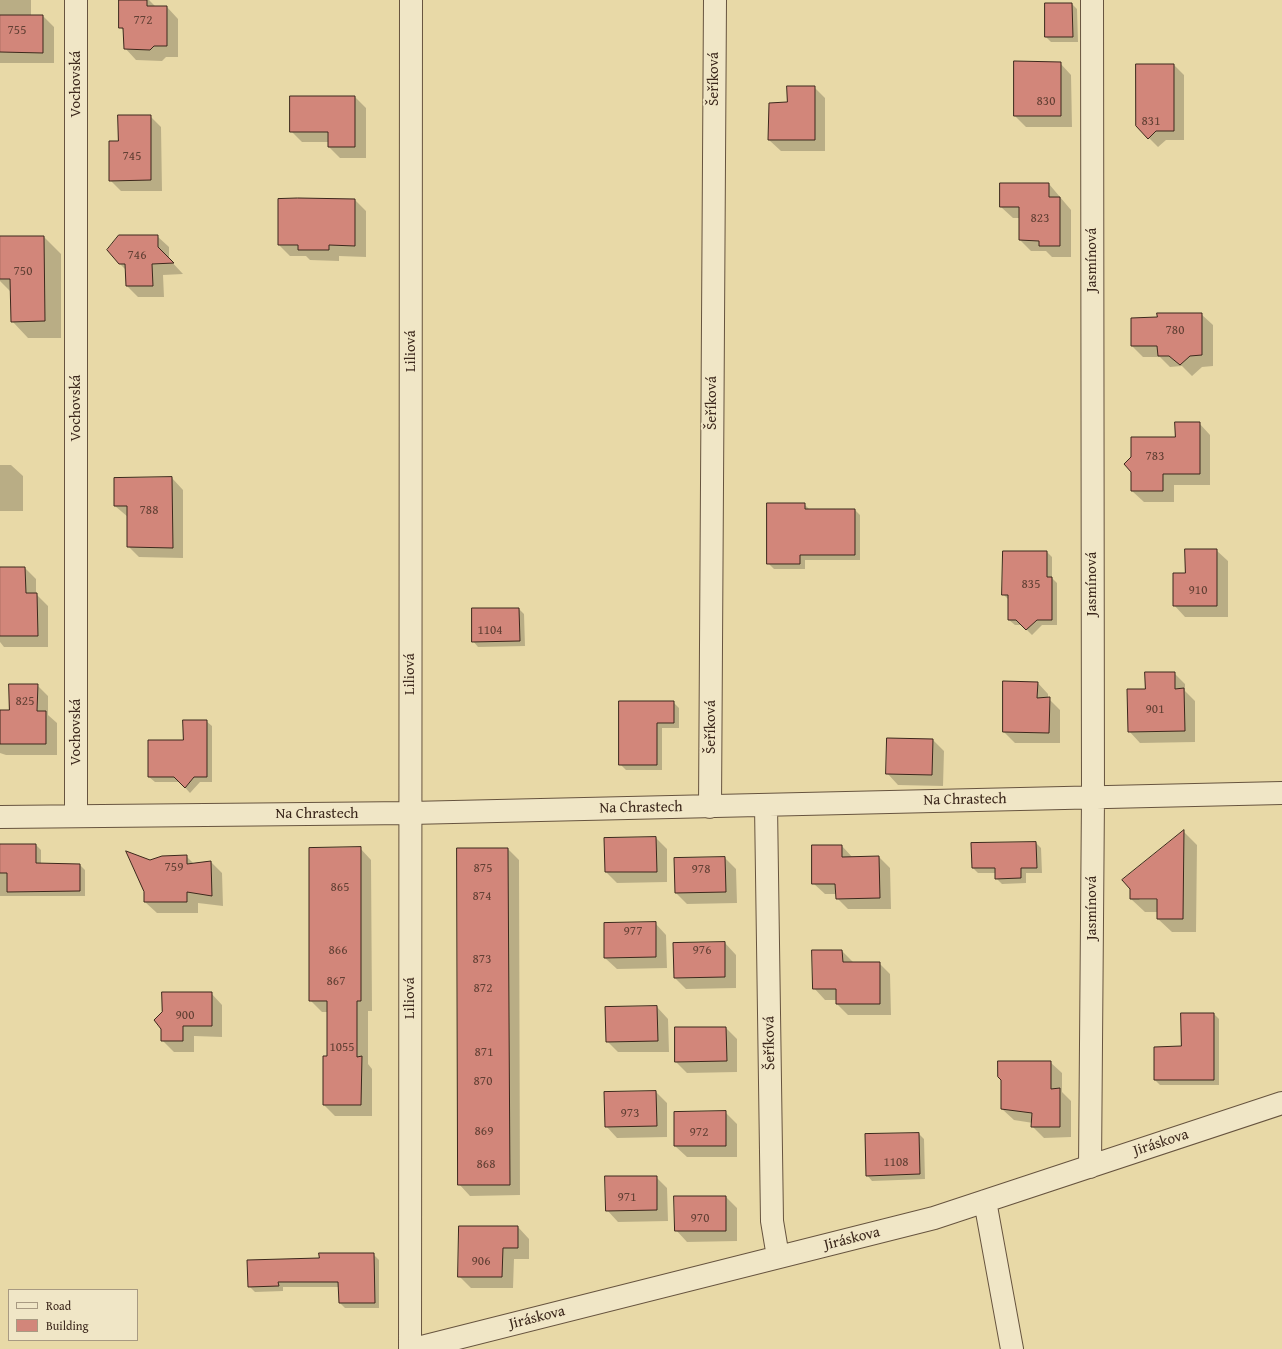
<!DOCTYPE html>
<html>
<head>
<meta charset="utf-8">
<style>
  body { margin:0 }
  #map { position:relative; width:1282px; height:1349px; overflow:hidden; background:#e8d9a7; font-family:"Gentium Book Plus",serif }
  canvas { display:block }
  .legend { position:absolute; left:8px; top:1289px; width:130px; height:52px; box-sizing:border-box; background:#f0e6c6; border:1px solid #a89a82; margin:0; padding:5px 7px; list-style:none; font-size:12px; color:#3c281c }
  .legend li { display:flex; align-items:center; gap:8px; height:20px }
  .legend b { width:20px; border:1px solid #a89a82 }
</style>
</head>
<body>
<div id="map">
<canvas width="1282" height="1349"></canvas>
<ul class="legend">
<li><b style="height:5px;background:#f0e6c6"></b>Road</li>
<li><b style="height:11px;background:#d2867a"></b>Building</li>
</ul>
</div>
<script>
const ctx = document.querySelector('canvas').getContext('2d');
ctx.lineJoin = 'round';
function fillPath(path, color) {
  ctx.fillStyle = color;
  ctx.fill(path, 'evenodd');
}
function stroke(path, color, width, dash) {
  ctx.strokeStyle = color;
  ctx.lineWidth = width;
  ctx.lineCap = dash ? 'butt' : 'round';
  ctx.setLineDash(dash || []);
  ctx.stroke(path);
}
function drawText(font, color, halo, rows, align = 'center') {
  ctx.font = font + ' "Gentium Book Plus",serif';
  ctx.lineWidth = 4;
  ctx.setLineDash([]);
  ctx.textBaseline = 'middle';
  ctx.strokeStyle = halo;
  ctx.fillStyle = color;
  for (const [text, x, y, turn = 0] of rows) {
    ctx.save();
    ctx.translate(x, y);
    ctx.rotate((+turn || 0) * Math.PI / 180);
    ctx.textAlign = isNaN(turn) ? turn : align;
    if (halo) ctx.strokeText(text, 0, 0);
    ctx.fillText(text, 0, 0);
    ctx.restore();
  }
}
const shadow = new Path2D(`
  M 0,0 L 31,0 L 31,16 L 43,16 L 54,27 L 54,63 L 0,63 Z
  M 120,0 L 149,0 L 156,7 L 167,7 L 178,19 L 178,57 L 166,57 L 162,61 L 136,60 L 125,48 L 124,31 L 120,27 Z
  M 1046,4 L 1072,4 L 1077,9 L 1078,42 L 1051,42 L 1046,37 Z
  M 1015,62 L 1060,63 L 1071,75 L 1072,127 L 1026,127 L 1015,116 Z
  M 1174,65 L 1184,75 L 1184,140 L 1166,140 L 1158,147 L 1137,126 Z
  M 814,87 L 825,98 L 825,151 L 781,151 L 769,140 L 770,104 L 788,103 Z
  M 355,97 L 366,108 L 366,158 L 340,158 L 329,147 L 329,142 L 302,142 L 291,131 Z
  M 150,116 L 161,127 L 162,191 L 121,191 L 110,180 Z
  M 1049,184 L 1071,210 L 1071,257 L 1052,257 L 1046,251 L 1031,251 L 1020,240 L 1020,218 L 1013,218 L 1001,207 Z
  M 355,200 L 366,211 L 366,257 L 339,256 L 339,261 L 310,260 L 306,256 L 290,256 L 279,245 Z
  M 157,236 L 169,247 L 169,259 L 183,274 L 163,275 L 164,297 L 138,297 L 127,286 L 126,270 L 119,263 Z
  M 0,237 L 44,237 L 61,254 L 61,338 L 28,338 L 12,321 L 11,292 L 0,281 Z
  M 1201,314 L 1213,325 L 1213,366 L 1202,367 L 1192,376 L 1182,366 L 1170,367 L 1160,357 L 1143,357 L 1132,346 L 1158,318 Z
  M 1199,423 L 1210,435 L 1210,485 L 1174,485 L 1174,502 L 1144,502 L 1132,491 L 1176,438 Z
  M 0,465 L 11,465 L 23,476 L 23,511 L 0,511 Z
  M 172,478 L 183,490 L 183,558 L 139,557 L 128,546 L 128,517 L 115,506 Z
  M 804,504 L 810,510 L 855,510 L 860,515 L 860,560 L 805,560 L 805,569 L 774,569 L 768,563 Z
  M 1216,550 L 1228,561 L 1228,617 L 1185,617 L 1174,605 L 1186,574 Z
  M 1047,552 L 1052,557 L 1052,578 L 1057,583 L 1057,625 L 1042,625 L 1032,635 L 1022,625 L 1015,625 L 1009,620 L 1009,600 L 1003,594 Z
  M 0,568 L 25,568 L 36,579 L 36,594 L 48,606 L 48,647 L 4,647 L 0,642 Z
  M 519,609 L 524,614 L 525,646 L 478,647 L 473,641 Z
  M 1174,673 L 1185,684 L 1185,691 L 1195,701 L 1195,742 L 1140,743 L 1129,731 L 1146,690 Z
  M 1037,682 L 1048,694 L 1048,698 L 1060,710 L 1060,743 L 1015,743 L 1004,732 Z
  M 37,685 L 48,696 L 48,715 L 57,723 L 57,755 L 6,755 L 0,753 L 0,711 L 10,711 Z
  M 673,702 L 679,708 L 679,728 L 662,728 L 662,770 L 626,770 L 620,764 Z
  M 206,721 L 212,726 L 212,782 L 200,782 L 190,793 L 180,782 L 155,782 L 149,777 Z
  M 933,740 L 944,751 L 943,786 L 898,785 L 887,773 Z
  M 1184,832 L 1197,845 L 1196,932 L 1172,932 L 1158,919 L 1158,912 L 1145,912 L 1131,899 ZM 1138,898 L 1162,898 L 1162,900 L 1140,900 Z
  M 656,838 L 667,849 L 667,882 L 617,883 L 606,872 Z
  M 1036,843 L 1041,848 L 1042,873 L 1026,873 L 1026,883 L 1002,884 L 996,878 L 996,873 L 978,873 L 973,868 Z
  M 0,845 L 36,845 L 41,850 L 41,864 L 80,865 L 85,870 L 85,896 L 0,896 Z
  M 842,846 L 853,858 L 879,857 L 890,868 L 891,909 L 848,909 L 837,898 L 837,894 L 825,894 L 813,883 Z
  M 360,848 L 371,860 L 372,1011 L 368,1011 L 368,1064 L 372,1069 L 372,1116 L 335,1116 L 324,1105 L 328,1057 L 328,1012 L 322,1012 L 310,1000 Z
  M 508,849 L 519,860 L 520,1195 L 470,1196 L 459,1184 Z
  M 186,856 L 194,864 L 211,862 L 222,873 L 223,906 L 198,903 L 198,913 L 157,913 L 145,902 Z
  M 725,858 L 736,869 L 737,903 L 687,904 L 676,893 L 675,859 Z
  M 655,923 L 666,935 L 667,968 L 617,969 L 605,958 Z
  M 725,943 L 736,955 L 736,988 L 686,989 L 675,978 Z
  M 842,951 L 853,962 L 879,963 L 890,974 L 891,1015 L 848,1015 L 837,1004 L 837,1000 L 825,1000 L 814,988 Z
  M 211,993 L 222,1005 L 222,1037 L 194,1036 L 194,1052 L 174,1052 L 162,1040 Z
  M 657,1007 L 668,1019 L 669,1052 L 618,1052 L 607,1041 Z
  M 1214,1014 L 1219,1019 L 1219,1085 L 1160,1085 L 1155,1080 Z
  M 726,1028 L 737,1039 L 737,1072 L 687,1073 L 676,1062 Z
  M 1050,1062 L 1062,1073 L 1062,1092 L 1071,1101 L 1071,1137 L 1044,1138 L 1032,1126 L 1033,1123 L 1014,1120 L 1002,1109 Z
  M 656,1092 L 667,1103 L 667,1137 L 617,1138 L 606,1126 Z
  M 725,1112 L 737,1124 L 737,1157 L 687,1157 L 675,1146 L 675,1113 Z
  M 919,1134 L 924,1139 L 925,1179 L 872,1181 L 867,1175 Z
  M 656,1177 L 667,1188 L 668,1221 L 618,1222 L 607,1210 Z
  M 726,1197 L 737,1208 L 737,1241 L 687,1242 L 676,1230 Z
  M 518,1227 L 529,1239 L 529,1259 L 514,1259 L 513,1288 L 471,1288 L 459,1276 Z
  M 373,1254 L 379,1260 L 379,1308 L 345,1308 L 340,1303 L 339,1287 L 283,1287 L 283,1291 L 255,1292 L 249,1286 L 320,1259 Z`);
const building = new Path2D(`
  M 119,0 L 147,0 L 147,6 L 167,6 L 167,46 L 154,46 L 150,50 L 124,49 L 123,28 L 119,28 Z
  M 1045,3 L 1072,3 L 1073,37 L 1045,37 Z
  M 0,15 L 43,15 L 43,53 L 0,52 Z
  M 1014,61 L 1061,62 L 1061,116 L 1014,116 Z
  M 1136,64 L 1174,64 L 1174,131 L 1156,131 L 1148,139 L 1136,126 Z
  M 787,86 L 815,86 L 815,140 L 768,140 L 769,103 L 787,102 Z
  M 290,96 L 355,96 L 355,147 L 328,147 L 328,132 L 290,132 Z
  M 118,115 L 151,115 L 151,180 L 109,181 L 109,141 L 118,141 Z
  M 1000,183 L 1049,183 L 1049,197 L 1060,197 L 1060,246 L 1039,246 L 1039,241 L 1019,240 L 1019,207 L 1000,207 Z
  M 298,198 L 355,199 L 355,246 L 329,245 L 329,250 L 298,250 L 298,245 L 278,245 L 278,199 Z
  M 119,235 L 158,235 L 158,247 L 174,263 L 152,264 L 153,286 L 126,286 L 125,264 L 119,264 L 107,250 Z
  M 0,236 L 44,236 L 45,321 L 11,322 L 10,279 L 0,279 Z
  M 1157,313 L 1202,313 L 1202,355 L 1190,356 L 1180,365 L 1169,356 L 1158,356 L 1157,346 L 1131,346 L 1131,318 L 1157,317 Z
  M 1175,422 L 1200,422 L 1200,474 L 1163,474 L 1163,491 L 1131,491 L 1131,472 L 1124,464 L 1131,457 L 1131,437 L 1175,437 Z
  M 172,477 L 173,548 L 127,547 L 127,506 L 114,506 L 114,478 Z
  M 767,503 L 805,503 L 805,509 L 855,509 L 855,555 L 800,555 L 800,564 L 767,564 Z
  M 1185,549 L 1217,549 L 1217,606 L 1173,606 L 1173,573 L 1185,573 Z
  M 1003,551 L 1047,551 L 1047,577 L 1052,577 L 1052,620 L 1037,620 L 1026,630 L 1016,620 L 1008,620 L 1008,595 L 1002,595 Z
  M 0,567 L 25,567 L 26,593 L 37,593 L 38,636 L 0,636 Z
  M 472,608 L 519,608 L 520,641 L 472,642 Z
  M 1145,672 L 1175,672 L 1175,689 L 1184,688 L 1185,731 L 1128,732 L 1127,689 L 1145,689 Z
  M 1003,681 L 1038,682 L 1037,698 L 1050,697 L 1049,733 L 1003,732 Z
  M 9,684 L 38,684 L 37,711 L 46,711 L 46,744 L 0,744 L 0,710 L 9,710 Z
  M 619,701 L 674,701 L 674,723 L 657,723 L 657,765 L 619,765 Z
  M 183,720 L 207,720 L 207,777 L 194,777 L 185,788 L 174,777 L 148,777 L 148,740 L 183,740 Z
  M 887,738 L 933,739 L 932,775 L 886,774 Z
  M 1184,830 L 1183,919 L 1157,919 L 1157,899 L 1130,899 L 1130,889 L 1122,880 Z
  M 656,837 L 657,872 L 605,872 L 604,838 Z
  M 1036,842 L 1037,868 L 1021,868 L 1021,878 L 995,879 L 995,868 L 972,868 L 971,843 Z
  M 0,844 L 36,844 L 36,863 L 80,864 L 80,891 L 7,892 L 7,873 L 0,873 Z
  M 812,845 L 842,845 L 842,857 L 879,856 L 880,898 L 836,899 L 835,884 L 812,884 Z
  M 361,847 L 361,1001 L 357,1001 L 357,1057 L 362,1056 L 361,1105 L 323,1105 L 323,1056 L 327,1056 L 327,1001 L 309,1001 L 309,848 Z
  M 457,848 L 508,848 L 510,1185 L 458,1185 Z
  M 126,851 L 150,860 L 162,856 L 187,855 L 187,864 L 211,861 L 212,896 L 187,892 L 187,902 L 144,902 L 144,892 Z
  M 725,857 L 726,892 L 675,893 L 674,858 Z
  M 656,922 L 656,957 L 604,958 L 604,923 Z
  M 725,942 L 725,977 L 674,978 L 673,943 Z
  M 812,950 L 842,950 L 843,962 L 880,962 L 880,1004 L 836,1004 L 836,989 L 813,989 Z
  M 162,992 L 212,992 L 212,1026 L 183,1026 L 183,1041 L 161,1041 L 161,1029 L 154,1020 L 162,1012 Z
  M 657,1006 L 658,1041 L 606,1042 L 605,1007 Z
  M 1181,1013 L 1214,1013 L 1214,1080 L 1154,1080 L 1154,1047 L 1181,1046 Z
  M 675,1027 L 726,1027 L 727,1061 L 675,1062 Z
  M 998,1061 L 1051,1061 L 1051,1089 L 1060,1088 L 1060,1127 L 1031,1127 L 1032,1113 L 1001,1109 L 1001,1080 L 998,1077 Z
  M 656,1091 L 657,1126 L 605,1127 L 604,1092 Z
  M 726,1111 L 726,1146 L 674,1146 L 674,1112 Z
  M 919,1133 L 920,1174 L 866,1176 L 865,1134 Z
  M 605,1176 L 657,1176 L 657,1210 L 606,1211 Z
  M 674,1196 L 726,1196 L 726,1231 L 675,1231 Z
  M 459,1226 L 518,1226 L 518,1248 L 503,1248 L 502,1277 L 458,1277 Z
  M 319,1253 L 374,1253 L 375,1303 L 339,1303 L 338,1282 L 278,1282 L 279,1286 L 248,1287 L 247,1260 L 319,1258 Z`);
const street = new Path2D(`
  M 766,805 L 772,1221 L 778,1257
  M 710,807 L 715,0
  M 76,816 L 76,0
  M 0,817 L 410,813 L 1282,793
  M 1090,1167 L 1093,797 L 1092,0
  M 985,1201 L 1012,1349
  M 410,1349 L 411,0
  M 414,1349 L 934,1218 L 1282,1103`);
const numberNames = [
  ["772",143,21],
  ["755",17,31],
  ["830",1046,102],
  ["831",1151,122],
  ["745",132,157],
  ["823",1040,219],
  ["746",137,256],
  ["750",23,272],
  ["780",1175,331],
  ["783",1155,457],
  ["788",149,511],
  ["835",1031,585],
  ["910",1198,591],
  ["1104",490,631],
  ["825",25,702],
  ["901",1155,710],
  ["759",174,868],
  ["875",483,869],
  ["978",701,870],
  ["865",340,888],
  ["874",482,897],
  ["977",633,932],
  ["866",338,951],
  ["976",702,951],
  ["873",482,960],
  ["867",336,982],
  ["872",483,989],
  ["900",185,1016],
  ["1055",342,1048],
  ["871",484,1053],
  ["870",483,1082],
  ["973",630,1114],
  ["869",484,1132],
  ["972",699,1133],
  ["1108",896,1163],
  ["868",486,1165],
  ["971",627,1198],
  ["970",700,1219],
  ["906",481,1262]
];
const streetNames = [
  ["Šeříková",714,79,-90],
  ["Vochovská",76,84,-90],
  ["Jasmínová",1092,260,-90],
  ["Liliová",411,351,-90],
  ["Šeříková",712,403,-90],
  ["Vochovská",76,408,-90],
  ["Jasmínová",1092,584,-90],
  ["Liliová",410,674,-90],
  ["Šeříková",711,727,-90],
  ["Vochovská",76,732,-90],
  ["Na Chrastech",965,800,-1],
  ["Na Chrastech",641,808,-1],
  ["Na Chrastech",317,814],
  ["Jasmínová",1092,908,-90],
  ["Liliová",410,998,-90],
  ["Šeříková",770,1043,-91],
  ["Jiráskova",1161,1143,-18],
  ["Jiráskova",852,1239,-14],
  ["Jiráskova",537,1318,-14]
];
fillPath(shadow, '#0003');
fillPath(building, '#d2867a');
stroke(building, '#3c281c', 1);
stroke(street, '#67543f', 24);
stroke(street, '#f0e6c6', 22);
drawText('13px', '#624034', null, numberNames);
drawText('15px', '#3c281c', '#f0e6c6', streetNames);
</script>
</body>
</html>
